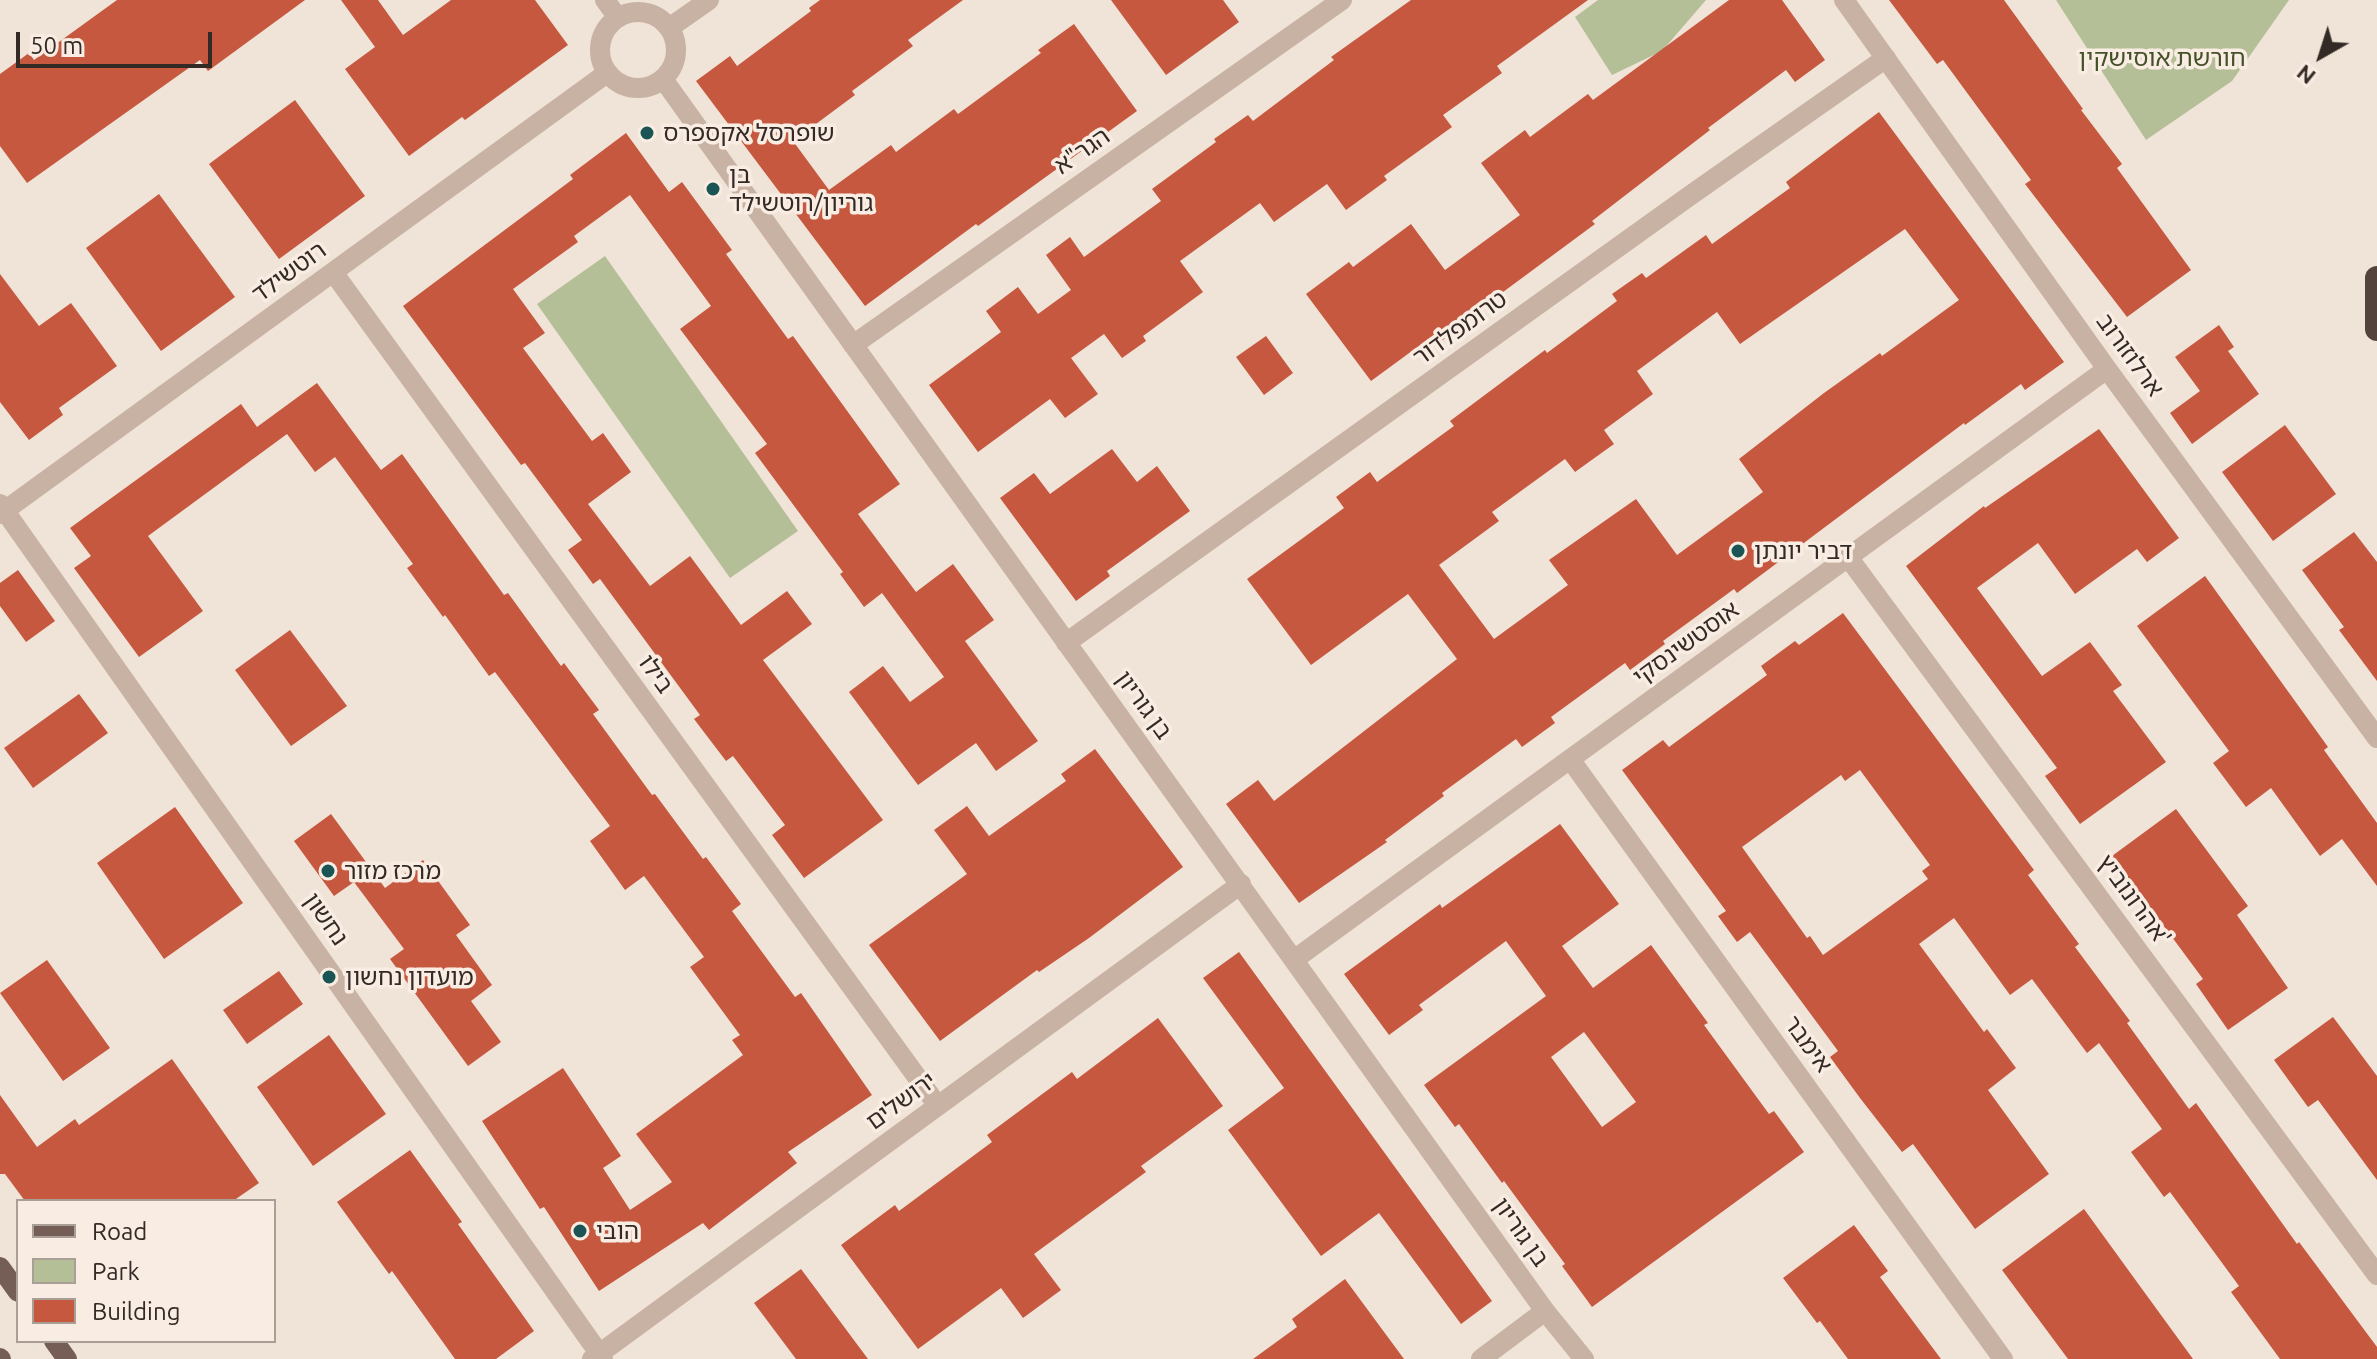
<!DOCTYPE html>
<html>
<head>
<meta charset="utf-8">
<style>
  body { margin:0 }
  #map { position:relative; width:2377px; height:1359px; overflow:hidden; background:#f0e3d7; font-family:Ubuntu,sans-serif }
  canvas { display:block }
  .legend { position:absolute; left:16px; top:1199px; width:260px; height:144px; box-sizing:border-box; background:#f9ede3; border:2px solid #aa9f97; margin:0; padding:10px 14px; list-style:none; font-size:24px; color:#332925 }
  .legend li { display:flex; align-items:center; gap:16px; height:40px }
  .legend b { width:40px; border:2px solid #aa9f97 }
  .north { position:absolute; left:2281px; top:16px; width:80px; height:80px; -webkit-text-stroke:6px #f9ede3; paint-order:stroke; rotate:219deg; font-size:22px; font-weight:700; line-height:32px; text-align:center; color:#332925 }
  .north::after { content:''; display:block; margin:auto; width:28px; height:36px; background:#332925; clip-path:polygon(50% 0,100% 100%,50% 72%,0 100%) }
  .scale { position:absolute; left:16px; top:32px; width:196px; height:36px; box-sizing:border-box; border:4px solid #332925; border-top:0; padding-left:10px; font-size:24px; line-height:28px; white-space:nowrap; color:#332925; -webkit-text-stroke:6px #f9ede3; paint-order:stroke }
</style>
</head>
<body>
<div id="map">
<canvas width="2377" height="1359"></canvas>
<ul class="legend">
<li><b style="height:10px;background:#755e56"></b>Road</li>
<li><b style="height:22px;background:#b4bf97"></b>Park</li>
<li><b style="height:22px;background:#c6583f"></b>Building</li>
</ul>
<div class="north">N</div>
<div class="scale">50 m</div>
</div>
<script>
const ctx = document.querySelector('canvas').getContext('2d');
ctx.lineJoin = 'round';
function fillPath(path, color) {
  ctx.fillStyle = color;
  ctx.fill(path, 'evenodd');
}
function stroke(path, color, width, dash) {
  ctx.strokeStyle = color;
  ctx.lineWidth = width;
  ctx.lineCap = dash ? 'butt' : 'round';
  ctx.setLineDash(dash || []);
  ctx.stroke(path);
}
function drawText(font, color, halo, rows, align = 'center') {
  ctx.font = font + ' Ubuntu,"Noto Sans Hebrew",sans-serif';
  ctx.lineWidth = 7;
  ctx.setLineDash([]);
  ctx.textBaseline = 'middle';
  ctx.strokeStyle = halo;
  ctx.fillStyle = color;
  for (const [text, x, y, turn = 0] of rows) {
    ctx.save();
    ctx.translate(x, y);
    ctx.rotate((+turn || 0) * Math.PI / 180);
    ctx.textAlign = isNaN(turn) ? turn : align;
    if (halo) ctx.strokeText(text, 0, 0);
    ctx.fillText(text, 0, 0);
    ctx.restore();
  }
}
const green = new Path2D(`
  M 1598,0 L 1706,0 L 1662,51 L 1612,75 L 1575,17 Z
  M 2056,0 L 2289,0 L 2232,81 L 2146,140 Z
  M 605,256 L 798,531 L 730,578 L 537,304 Z`);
const building = new Path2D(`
  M 117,0 L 305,0 L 208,71 L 200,60 L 27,183 L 0,146 L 0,74 L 29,53 L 34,60 Z
  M 341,0 L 378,0 L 403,35 L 451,0 L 535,0 L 568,45 L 465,120 L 462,117 L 409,156 L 345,69 L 375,47 Z
  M 820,0 L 963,0 L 908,40 L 913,46 L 852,91 L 855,95 L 793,141 L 829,190 L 891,145 L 896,152 L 954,109 L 958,114 L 1041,53 L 1038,50 L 1074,24 L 1137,111 L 978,226 L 976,224 L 865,306 L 696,81 L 730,56 L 737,66 L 811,11 L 809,8 Z
  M 1111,0 L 1223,0 L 1239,22 L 1166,75 Z
  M 1411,0 L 1588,0 L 1497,66 L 1502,73 L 1443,115 L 1452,127 L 1384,176 L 1387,180 L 1346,210 L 1327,184 L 1274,222 L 1260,203 L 1180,261 L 1203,292 L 1143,336 L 1146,341 L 1122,358 L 1104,334 L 1071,358 L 1098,394 L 1065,418 L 1050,399 L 978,452 L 929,385 L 1001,332 L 986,311 L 1018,287 L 1038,314 L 1071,290 L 1046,255 L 1070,237 L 1084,257 L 1161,201 L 1152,189 L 1216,142 L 1214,139 L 1248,115 L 1253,121 L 1334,60 L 1331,57 Z
  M 1729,0 L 1782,0 L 1825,60 L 1795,82 L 1786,70 L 1708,128 L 1710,130 L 1592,221 L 1595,224 L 1476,312 L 1478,314 L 1436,345 L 1431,337 L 1371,381 L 1306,294 L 1349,262 L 1353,267 L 1411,224 L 1445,270 L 1520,215 L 1481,163 L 1525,130 L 1530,137 L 1588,94 L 1593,100 Z
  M 1889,0 L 2004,0 L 2083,109 L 2081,110 L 2122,164 L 2117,168 L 2191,270 L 2127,317 L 2025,184 L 2031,180 L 1943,60 L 1937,64 Z
  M 295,100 L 365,196 L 279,259 L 209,164 Z
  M 1879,112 L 2064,362 L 2025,390 L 2021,384 L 1965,425 L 1964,423 L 1737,593 L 1734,589 L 1663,641 L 1665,644 L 1630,670 L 1625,663 L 1551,717 L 1555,723 L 1522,747 L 1516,739 L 1442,793 L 1444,796 L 1385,840 L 1387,842 L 1299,903 L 1226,804 L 1258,780 L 1274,801 L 1457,659 L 1408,594 L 1311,665 L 1247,579 L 1344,508 L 1336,497 L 1370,472 L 1377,482 L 1454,426 L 1450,421 L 1545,350 L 1547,353 L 1617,301 L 1612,294 L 1642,273 L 1646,278 L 1706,235 L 1712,244 L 1790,188 L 1786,182 ZM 1905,229 L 1959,300 L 1882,356 L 1880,353 L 1824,393 L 1739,459 L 1763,492 L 1677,555 L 1636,499 L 1549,560 L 1568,585 L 1494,639 L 1439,565 L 1499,521 L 1492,512 L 1565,459 L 1575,472 L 1614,444 L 1604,430 L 1653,394 L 1637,371 L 1717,312 L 1740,344 Z
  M 626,133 L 669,192 L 682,182 L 732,250 L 726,254 L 788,339 L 793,336 L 900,484 L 858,514 L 916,592 L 953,564 L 994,620 L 965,641 L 1038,741 L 996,771 L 976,743 L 918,785 L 849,692 L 883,666 L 910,702 L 944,677 L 882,593 L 864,607 L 840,574 L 843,572 L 755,453 L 767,444 L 680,329 L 711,306 L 630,195 L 574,236 L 578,242 L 513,289 L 545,333 L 523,348 L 592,441 L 603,433 L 631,472 L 588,504 L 650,586 L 690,556 L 741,625 L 787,591 L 812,624 L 763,660 L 883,820 L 804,878 L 772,835 L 785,825 L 733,756 L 726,761 L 694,719 L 700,715 L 600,579 L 593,584 L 568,550 L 582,540 L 525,463 L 521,465 L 403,306 L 573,179 L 570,175 Z
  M 159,194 L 235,297 L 161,351 L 86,248 Z
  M 0,274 L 39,326 L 71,303 L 117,366 L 59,408 L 63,415 L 29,440 L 0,402 Z
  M 2219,325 L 2234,347 L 2228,351 L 2259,394 L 2192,444 L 2170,413 L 2200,391 L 2175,357 Z
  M 1266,336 L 1293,373 L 1264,395 L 1236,357 Z
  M 317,383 L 381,470 L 402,454 L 504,595 L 508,593 L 561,666 L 564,663 L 599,710 L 593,714 L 652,795 L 655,794 L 703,859 L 706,857 L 741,904 L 732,911 L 795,997 L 801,993 L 872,1095 L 788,1152 L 797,1163 L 709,1230 L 703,1223 L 599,1291 L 544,1207 L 540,1209 L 482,1121 L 563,1068 L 621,1156 L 603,1168 L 630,1210 L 672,1182 L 636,1134 L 743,1055 L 732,1040 L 740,1035 L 690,967 L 704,957 L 644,876 L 625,890 L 590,841 L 610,826 L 495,672 L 489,676 L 445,615 L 443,617 L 407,568 L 413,564 L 335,457 L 315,472 L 287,434 L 148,536 L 203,611 L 139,657 L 74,568 L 91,556 L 70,528 L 241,404 L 257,427 Z
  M 2285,425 L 2336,494 L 2273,541 L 2222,472 Z
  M 2099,429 L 2179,538 L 2147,562 L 2137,549 L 2075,594 L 2038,543 L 1977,588 L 2042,676 L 2090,642 L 2122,685 L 2113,691 L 2166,762 L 2080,824 L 2045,776 L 2057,768 L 1906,566 L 1984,506 L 1985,508 Z
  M 1112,449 L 1137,482 L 1157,466 L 1190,511 L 1107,571 L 1110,576 L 1076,601 L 1000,498 L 1034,473 L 1050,494 Z
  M 2354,532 L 2377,562 L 2377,681 L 2339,630 L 2344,627 L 2302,570 Z
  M 18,570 L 55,621 L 26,642 L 0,606 L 0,583 Z
  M 2205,576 L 2328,747 L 2324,750 L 2377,823 L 2377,886 L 2342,839 L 2320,856 L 2271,788 L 2246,807 L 2213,763 L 2229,751 L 2137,626 Z
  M 1843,613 L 2034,870 L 2028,875 L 2079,944 L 2075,947 L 2130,1021 L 2127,1023 L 2189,1109 L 2196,1103 L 2297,1244 L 2299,1242 L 2377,1347 L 2377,1359 L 2280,1359 L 2231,1292 L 2239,1286 L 2170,1192 L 2164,1197 L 2131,1152 L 2162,1129 L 2099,1043 L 2087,1053 L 2032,979 L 2010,995 L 1954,918 L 1919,944 L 1984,1032 L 1987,1029 L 2016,1068 L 1988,1090 L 2049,1174 L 1975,1229 L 1913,1144 L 1902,1152 L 1860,1098 L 1830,1057 L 1838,1051 L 1750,932 L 1737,942 L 1718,916 L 1726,911 L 1622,770 L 1663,740 L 1669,747 L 1767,675 L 1761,666 L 1795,641 L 1799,645 ZM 1860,770 L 1930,865 L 1922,871 L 1928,879 L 1823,955 L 1810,936 L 1807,938 L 1742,847 L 1841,775 L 1845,781 Z
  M 290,630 L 347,706 L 291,746 L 235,670 Z
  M 79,694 L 108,733 L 33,788 L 4,748 Z
  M 1095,749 L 1183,867 L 1089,938 L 1039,972 L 1037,970 L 940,1041 L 869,945 L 967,874 L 934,830 L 967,806 L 989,836 L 1066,781 L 1061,774 Z
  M 175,807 L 243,903 L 164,959 L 97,863 Z
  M 2176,809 L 2248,906 L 2237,915 L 2288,988 L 2228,1030 L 2196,984 L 2203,979 L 2112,856 Z
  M 331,814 L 385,888 L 423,860 L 470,925 L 456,935 L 492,985 L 471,1001 L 501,1042 L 468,1066 L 390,959 L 404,949 L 354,882 L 334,896 L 294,841 Z
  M 1560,824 L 1619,904 L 1562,946 L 1593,988 L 1651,945 L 1708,1023 L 1704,1025 L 1769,1114 L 1774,1111 L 1804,1152 L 1592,1307 L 1562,1266 L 1565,1264 L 1504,1181 L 1502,1183 L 1459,1124 L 1455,1127 L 1424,1085 L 1546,996 L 1506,941 L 1419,1005 L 1423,1010 L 1389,1035 L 1344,974 L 1440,904 L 1442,908 ZM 1584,1032 L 1636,1102 L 1602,1127 L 1551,1057 Z
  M 1239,952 L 1492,1301 L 1461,1324 L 1379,1213 L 1321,1256 L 1228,1130 L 1284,1088 L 1203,978 Z
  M 47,960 L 110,1048 L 63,1081 L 0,993 Z
  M 279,971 L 303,1004 L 247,1044 L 223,1010 Z
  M 2333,1017 L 2377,1076 L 2377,1180 L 2318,1100 L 2308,1107 L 2274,1060 Z
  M 1158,1018 L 1223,1106 L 1141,1166 L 1146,1172 L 1034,1254 L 1061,1290 L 1023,1318 L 1001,1288 L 918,1349 L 841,1245 L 895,1205 L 899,1211 L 992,1142 L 987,1135 L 1072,1072 L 1077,1079 Z
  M 329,1035 L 386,1114 L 313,1166 L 257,1087 Z
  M 172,1059 L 259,1183 L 233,1201 L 25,1201 L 5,1174 L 0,1174 L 0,1095 L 37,1147 L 75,1119 L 79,1125 Z
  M 410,1150 L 462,1222 L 458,1224 L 534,1331 L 496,1359 L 455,1359 L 392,1271 L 389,1274 L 337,1202 Z
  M 2084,1209 L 2142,1289 L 2193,1359 L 2068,1359 L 2002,1270 Z
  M 1854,1225 L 1888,1271 L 1880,1277 L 1941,1359 L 1848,1359 L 1820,1321 L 1817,1323 L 1783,1278 Z
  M 801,1269 L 868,1359 L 796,1359 L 754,1303 Z
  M 1345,1279 L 1404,1359 L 1253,1359 L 1297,1327 L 1292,1319 Z`);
const minor = new Path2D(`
  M 605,0 L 618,18
  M 1844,0 L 2107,369 L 2377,738
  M600 50a38 38 0 1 1 76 0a38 38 0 1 1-76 0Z
  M 669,28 L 709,0
  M 663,79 L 1545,1311 L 1584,1359
  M 333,272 L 938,1106
  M 853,345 L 1342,0
  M 0,504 L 603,1359
  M 0,514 L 607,73
  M 1848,557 L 2377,1275
  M 1066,643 L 1688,197 L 1886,58
  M 1570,759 L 2003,1359
  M 1295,959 L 2107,369
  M 592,1359 L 1241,884
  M 1481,1359 L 1545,1311`);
const major = new Path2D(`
  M 0,1267 L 18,1292
  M 54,1341 L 67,1359
  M 0,1358 L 1,1359`);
const highway = new Path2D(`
  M 2377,278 L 2377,329`);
const markers = [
  [647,133,8,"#1b5454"],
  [713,189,8,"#1b5454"],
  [1738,551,8,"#1b5454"],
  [328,871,8,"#1b5454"],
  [329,977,8,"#1b5454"],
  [580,1231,8,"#1b5454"]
];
const parkNames = [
  ["חורשת אוסישקין",2162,58]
];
const poiNames = [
  ["שופרסל אקספרס",663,133],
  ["בן",729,175],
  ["גוריון/רוטשילד",729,203],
  ["דביר יונתן",1754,551],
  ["מרכז מזור",344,871],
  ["מועדון נחשון",345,977],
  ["הובי",596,1231]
];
const streetNames = [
  ["הגר\"א",1082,151,-35],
  ["רוטשילד",289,272,-36],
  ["טרומפלדור",1460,328,-36],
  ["ארלוזורוב",2130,355,54],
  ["אוסטשינסקי",1686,643,-36],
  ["בילו",656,674,54],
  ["בן גוריון",1144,705,54],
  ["אהרונוביץ'",2134,900,54],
  ["נחשון",326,919,55],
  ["אימבר",1808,1044,54],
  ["ירושלים",901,1101,-36],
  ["בן גוריון",1521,1232,55]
];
fillPath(green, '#b4bf97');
fillPath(building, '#c6583f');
stroke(minor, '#c8b2a3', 20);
stroke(major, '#755e56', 20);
stroke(highway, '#54423c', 24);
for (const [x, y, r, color] of markers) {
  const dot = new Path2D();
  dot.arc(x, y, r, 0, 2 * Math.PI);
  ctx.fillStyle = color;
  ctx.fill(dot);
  stroke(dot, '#f9ede3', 3);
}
drawText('24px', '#455129', '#f9ede3', parkNames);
drawText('24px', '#332925', '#f9ede3', poiNames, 'left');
drawText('24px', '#332925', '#f9ede3', streetNames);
</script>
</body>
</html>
